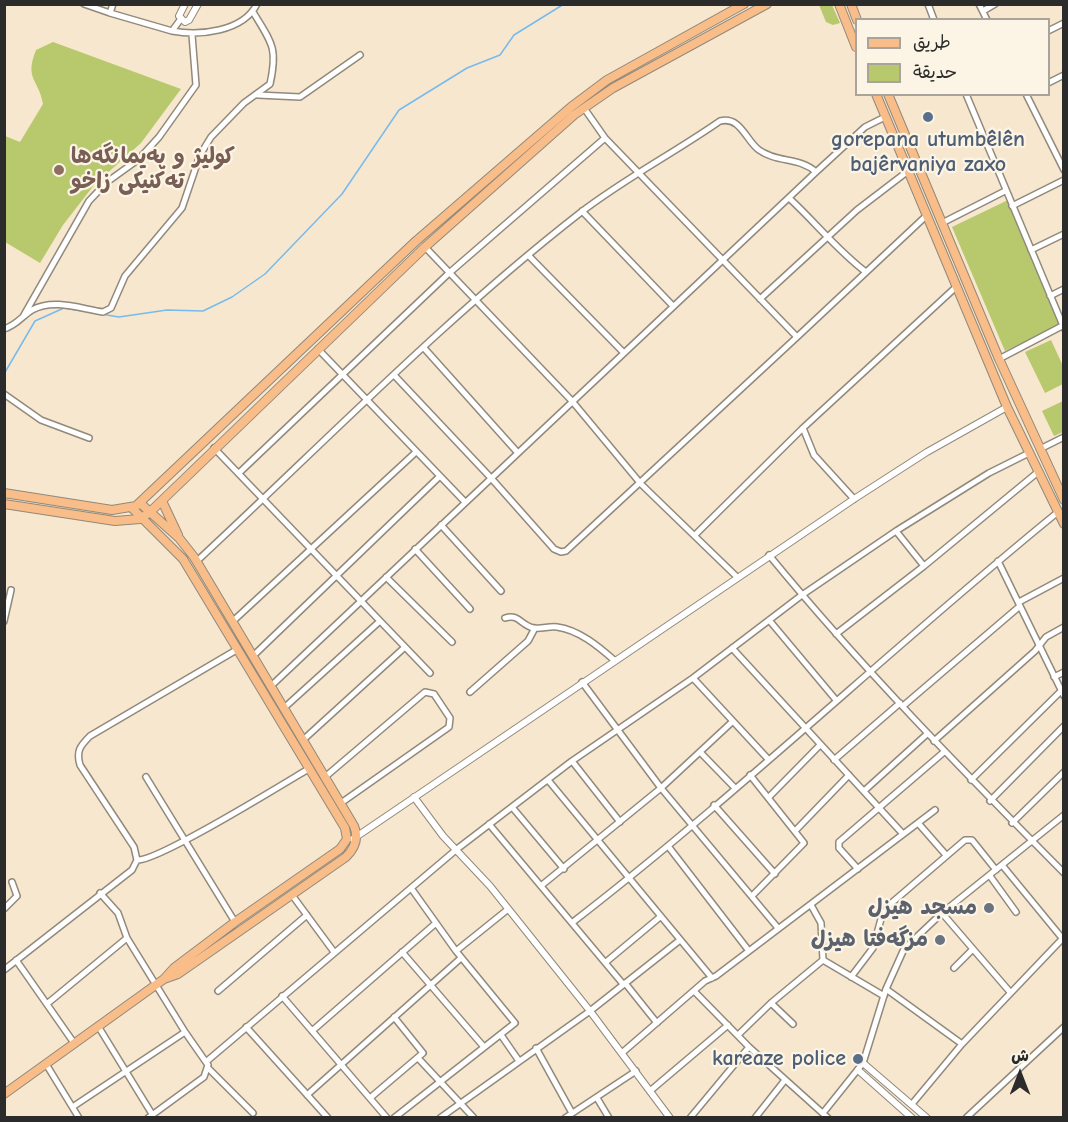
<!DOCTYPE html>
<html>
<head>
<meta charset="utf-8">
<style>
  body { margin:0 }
  #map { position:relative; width:1068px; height:1122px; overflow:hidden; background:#f7e7ce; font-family:"Comic Neue","Playpen Sans Arabic",sans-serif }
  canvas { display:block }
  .frame { position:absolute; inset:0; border:6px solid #2b2b2b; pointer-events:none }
  .legend { position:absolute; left:855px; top:18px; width:195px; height:78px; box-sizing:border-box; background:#fcf5e5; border:2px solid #a8a49b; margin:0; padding:8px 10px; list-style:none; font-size:18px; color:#2b2b2b }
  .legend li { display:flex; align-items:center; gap:12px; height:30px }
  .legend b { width:30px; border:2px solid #a8a49b }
  .north { position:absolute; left:990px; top:1044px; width:60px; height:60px; -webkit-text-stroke:4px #fcf5e5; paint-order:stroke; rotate:0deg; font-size:16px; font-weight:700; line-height:24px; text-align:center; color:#2b2b2b }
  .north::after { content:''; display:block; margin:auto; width:21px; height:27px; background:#2b2b2b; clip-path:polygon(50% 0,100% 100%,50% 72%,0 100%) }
</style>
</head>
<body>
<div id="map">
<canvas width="1068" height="1122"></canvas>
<div class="frame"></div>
<ul class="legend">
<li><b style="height:8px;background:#f8bd88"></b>طريق</li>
<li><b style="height:16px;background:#b7c96c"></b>حديقة</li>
</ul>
<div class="north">ش</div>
</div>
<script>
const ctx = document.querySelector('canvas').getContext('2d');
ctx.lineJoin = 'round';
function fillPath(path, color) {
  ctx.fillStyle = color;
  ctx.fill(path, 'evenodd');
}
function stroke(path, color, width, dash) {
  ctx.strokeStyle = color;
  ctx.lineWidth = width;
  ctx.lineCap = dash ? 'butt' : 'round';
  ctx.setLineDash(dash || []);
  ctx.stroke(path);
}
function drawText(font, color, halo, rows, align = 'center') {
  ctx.font = font + ' "Comic Neue","Playpen Sans Arabic",sans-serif';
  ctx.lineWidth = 4.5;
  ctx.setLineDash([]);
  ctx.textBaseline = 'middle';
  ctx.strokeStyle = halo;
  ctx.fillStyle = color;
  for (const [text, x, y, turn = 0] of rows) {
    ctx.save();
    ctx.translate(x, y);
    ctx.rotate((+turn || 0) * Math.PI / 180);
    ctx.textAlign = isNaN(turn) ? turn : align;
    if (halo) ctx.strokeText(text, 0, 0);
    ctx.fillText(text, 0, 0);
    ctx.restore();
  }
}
const green = new Path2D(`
  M 819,5 L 832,5 L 840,23 L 833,25 L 826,22 Z
  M 53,42 L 181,89 L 141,143 L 94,185 L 63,225 L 40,263 L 5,242 L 5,136 L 20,142 L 43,104 C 39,79 24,80 36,50 Z
  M 1008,200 L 1062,324 L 1005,351 L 952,227 Z
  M 1051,340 L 1063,366 L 1063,384 L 1045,393 L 1025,352 Z
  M 1063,401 L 1063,432 L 1054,436 L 1042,411 Z`);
const stream = new Path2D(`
  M 4,374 L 35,321 L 64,308 L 119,317 L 167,310 L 203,311 L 232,297 L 265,274 L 342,194 L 399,110 L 467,68 L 500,55 L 514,35 L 564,4`);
const minor = new Path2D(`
  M 84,4 L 110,13 L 113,4
  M 928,4 L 934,20
  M 979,4 L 987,20
  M 983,11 L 995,4
  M 110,13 L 172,31 L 180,20
  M 172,31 C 199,36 243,32 257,4
  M 1048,31 L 1064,23
  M 1048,83 L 1064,75
  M 966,94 L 1064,328
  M 1026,94 L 1064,170
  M 258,95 L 300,97 L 360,55
  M 584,108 L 605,138 L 797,337 L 926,216
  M 789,198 C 815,222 839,252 866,272
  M 1012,206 L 1064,180
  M 582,211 L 673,306
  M 942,223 L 1005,191
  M 425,247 L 572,401 L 641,484 L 737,577
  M 1031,250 L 1064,234
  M 528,255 L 624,353
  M 1050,296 L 1064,289
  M 760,299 L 857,210 L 908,171
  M 24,315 L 89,201 L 107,182 L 139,159 L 159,137 L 196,85 L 192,35
  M 4,329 C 17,325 22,316 32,310 C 54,298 81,309 103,312 L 111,308 L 125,276 L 182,208 L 200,155 L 211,137 L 244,103 L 270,84 C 278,48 272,43 253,12
  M 424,348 L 518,453
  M 318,349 L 465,502
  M 999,359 L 1062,326
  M 394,375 L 491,478 L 554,549 L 561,552 L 566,551 L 797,337
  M 4,394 L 41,420 L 89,438
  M 803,428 L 814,455 L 854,499
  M 214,448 L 430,673
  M 1040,449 L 1064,437
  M 239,473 L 448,274 L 605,138
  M 441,525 L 501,591
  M 896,531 L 924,566
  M 695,535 L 803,428 L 956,287
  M 415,549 L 470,609
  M 769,555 C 861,667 962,770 1064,873
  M 197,561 C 323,444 444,319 580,213 C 624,179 674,153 720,121 C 741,116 746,141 759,150 C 777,163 800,157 816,172
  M 998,561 L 1064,696
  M 386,577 L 452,642
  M 1019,602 L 1064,578
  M 505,618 C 519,613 521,626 534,628 C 542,629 549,626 557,627 C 579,630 598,646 614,660
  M 769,620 L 836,700
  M 4,621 L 11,590
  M 232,622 L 416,452
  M 836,634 L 924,566 L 1038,472
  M 732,648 L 903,834
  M 253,656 L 440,476
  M 1054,677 L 1064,672
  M 693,678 L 768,759
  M 582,682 L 661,788 L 778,928
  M 271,686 L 816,172 L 865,127 L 885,117
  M 470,692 L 528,641 L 535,628
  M 903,706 L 1020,606
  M 284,708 L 380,621
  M 303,740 L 405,647
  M 934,741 L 1035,651 L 1046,637 L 1064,627
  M 700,752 L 734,787
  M 834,760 L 900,703
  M 572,761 L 620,822
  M 750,775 L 804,843 L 752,896
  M 146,777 L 235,922
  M 325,777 L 425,692 L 434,694 L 450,718 L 449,727 L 341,803
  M 548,780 L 712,978
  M 971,780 L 1061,691
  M 864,791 L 927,734
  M 769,797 L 820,745
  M 990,801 L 1064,726
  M 714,805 L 775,874
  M 512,807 L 564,869
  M 918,823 L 946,855
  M 1012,823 L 1064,772
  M 489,824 L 623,984
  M 796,830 L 849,775
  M 668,846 L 749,951
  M 137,860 C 157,862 283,784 310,768
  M 1002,865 L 1062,938
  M 858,869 L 839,848 L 839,842 L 944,752
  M 990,876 L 1016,912
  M 542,885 L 661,788 L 732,722
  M 100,893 L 118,913 L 127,938 L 185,1032 L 208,1065 L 204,1077 L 148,1118
  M 292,895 L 334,952
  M 811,905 L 821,923 L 823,960 L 884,996
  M 4,909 L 17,896 L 12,882
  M 942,913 L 1010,992
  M 573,922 C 740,793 893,646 1058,512
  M 456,951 L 507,910
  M 402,952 L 484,1047
  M 16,960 L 74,1043
  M 606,962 L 660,917
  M 954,968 L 973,949
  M 4,970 L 132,870 L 137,860 L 134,847 L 80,765 C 76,751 80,746 90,736 L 238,649
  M 851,977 L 873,948 L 881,919 L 888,906 L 965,840 L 972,840 L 996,870
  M 625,983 L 657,1023
  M 886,989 L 962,1044
  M 218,991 L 307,915
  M 694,991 L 749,1047 L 828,1118
  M 282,996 L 387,1118
  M 48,1003 L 127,938
  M 771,1003 L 793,1024
  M 98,1026 L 152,1114
  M 246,1027 L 328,1118
  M 312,1031 L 436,923
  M 501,1035 L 519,1061
  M 738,1035 L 771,1003 L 823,960
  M 536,1048 L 572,1113
  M 623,1052 L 705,981 L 716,976 L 935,810
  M 418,1058 L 474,1118
  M 207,1061 L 457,849 L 572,761 L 693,678 L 802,595 L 896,531 L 989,473 L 1029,453
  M 46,1064 L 79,1118
  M 209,1069 L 253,1113
  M 650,1091 L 728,1025
  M 307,1095 L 461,958
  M 370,1098 L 423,1053 L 394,1017
  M 597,1098 L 609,1118
  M 912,1104 L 962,1044 L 1064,937
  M 74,1106 L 185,1032
  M 823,1113 L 863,1063 L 886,989 L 904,949 L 942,913 L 1064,815
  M 394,1118 L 515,1023 L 456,951 L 411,888
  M 440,1118 L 590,1011 L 680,940
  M 565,1118 L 636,1071
  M 690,1118 L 749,1047
  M 755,1118 L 785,1080
  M 966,1118 L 1064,1027`);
const tertiary = new Path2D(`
  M 185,4 L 179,16 L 185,22 L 189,20 L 198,4
  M 414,797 L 443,836 L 490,886 L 590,1011 L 670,1118
  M 353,839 L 854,499 L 927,452 L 1007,407
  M 863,1063 L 927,1118
  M 858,1070 L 912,1118`);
const primary = new Path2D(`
  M 839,4 L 856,47
  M 851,4 L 857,20
  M 876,94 L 1007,407 L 1064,524
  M 888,94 L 999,359 L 1064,500
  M 4,493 L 112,510 L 136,506 L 416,241 L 571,107 L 607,80 L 744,4
  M 162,501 L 178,535
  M 140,503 L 179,538 L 194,557 L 354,826 C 359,838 355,848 346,857 L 178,974 L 164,979
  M 4,504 L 115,521 L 140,519 L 150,512 L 425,247 L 574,115 L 613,88 L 767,4
  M 4,1094 L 164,979 L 174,968 L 235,922 L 340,849 L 347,839 L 345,828 L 183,559 L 132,508`);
const markers = [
  [928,117,6,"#5c6f8a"],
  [59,170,6,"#8d6e63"],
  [989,908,6,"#6b7280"],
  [940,940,6,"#6b7280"],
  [858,1059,6,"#5c6f8a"]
];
const serviceNames = [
  ["gorepana utumbêlên",928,140],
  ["bajêrvaniya zaxo",928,165],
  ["kareaze police",846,1059,"right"]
];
const educationNames = [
  ["كوليژ و په‌يمانگه‌ها",71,157],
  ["ته‌كنيكى زاخو",71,182]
];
const worshipNames = [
  ["مسجد هيزل",977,908],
  ["مزگەفتا هیزل",928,940]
];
fillPath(green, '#b7c96c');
stroke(stream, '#77baed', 1.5);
stroke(minor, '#91897c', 8);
stroke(tertiary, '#91897c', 8);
stroke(primary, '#91897c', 10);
stroke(minor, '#fff', 5);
stroke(tertiary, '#fff', 6);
stroke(primary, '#f8bd88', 8);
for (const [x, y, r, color] of markers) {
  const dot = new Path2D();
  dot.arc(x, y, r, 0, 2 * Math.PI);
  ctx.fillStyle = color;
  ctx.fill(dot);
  stroke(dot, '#fcf5e5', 2);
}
drawText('bold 22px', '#4e5e75', '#fcf5e5', serviceNames);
drawText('bold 22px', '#785e54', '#fcf5e5', educationNames, 'left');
drawText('bold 22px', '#5b616d', '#fcf5e5', worshipNames, 'right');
</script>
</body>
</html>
